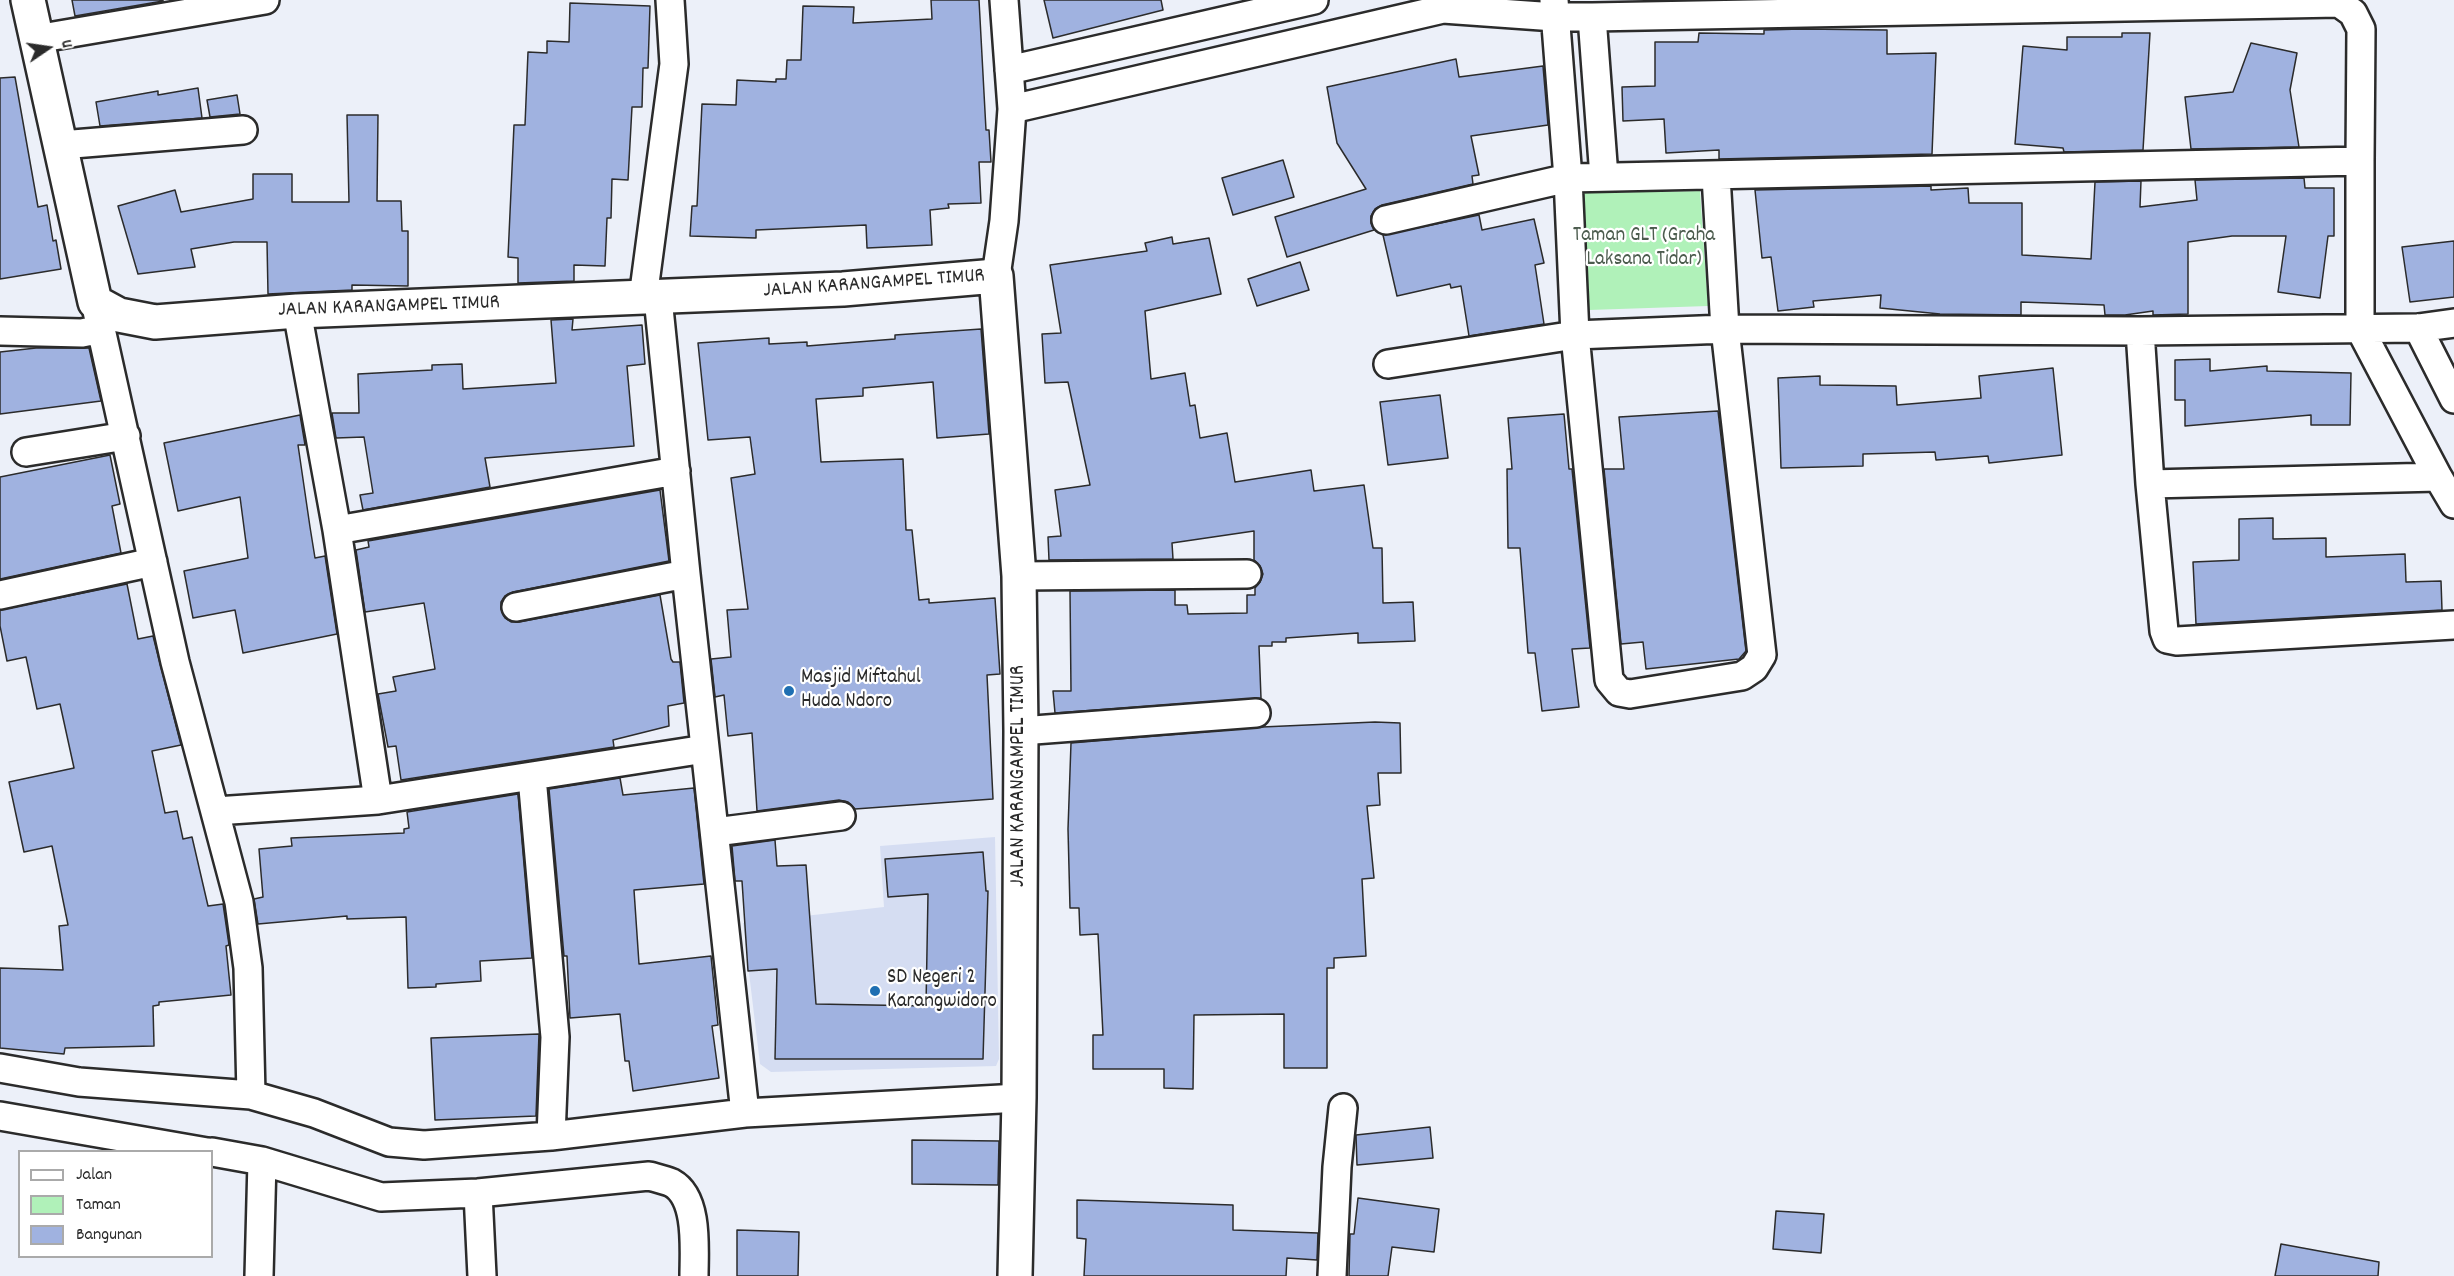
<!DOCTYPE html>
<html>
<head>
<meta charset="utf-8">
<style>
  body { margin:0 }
  #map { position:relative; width:2454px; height:1276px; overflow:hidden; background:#ecf0f9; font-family:Dekko,sans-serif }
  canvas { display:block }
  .legend { position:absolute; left:18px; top:1150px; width:195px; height:108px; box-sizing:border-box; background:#fff; border:2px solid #aaa; margin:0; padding:8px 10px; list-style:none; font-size:18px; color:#2b2b2b }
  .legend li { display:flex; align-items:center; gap:12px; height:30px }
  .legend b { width:30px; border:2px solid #aaa }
  .north { position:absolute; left:18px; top:18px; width:60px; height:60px; -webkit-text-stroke:4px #fff; paint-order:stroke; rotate:77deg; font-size:16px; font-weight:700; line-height:24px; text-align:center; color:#2b2b2b }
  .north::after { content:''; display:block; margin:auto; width:21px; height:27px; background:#2b2b2b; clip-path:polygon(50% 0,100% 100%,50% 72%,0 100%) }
</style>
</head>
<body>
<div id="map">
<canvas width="2454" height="1276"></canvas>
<ul class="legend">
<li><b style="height:8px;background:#fff"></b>Jalan</li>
<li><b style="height:16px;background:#b0f1b9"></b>Taman</li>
<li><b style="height:16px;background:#a0b2e0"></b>Bangunan</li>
</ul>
<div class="north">U</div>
</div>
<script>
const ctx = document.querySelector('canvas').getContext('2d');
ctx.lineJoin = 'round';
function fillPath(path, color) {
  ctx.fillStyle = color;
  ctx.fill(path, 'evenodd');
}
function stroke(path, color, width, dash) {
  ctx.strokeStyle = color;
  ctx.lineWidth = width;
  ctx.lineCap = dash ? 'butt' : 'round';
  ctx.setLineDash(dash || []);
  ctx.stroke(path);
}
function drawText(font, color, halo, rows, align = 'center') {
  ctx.font = font + ' Dekko,sans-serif';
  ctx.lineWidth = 4.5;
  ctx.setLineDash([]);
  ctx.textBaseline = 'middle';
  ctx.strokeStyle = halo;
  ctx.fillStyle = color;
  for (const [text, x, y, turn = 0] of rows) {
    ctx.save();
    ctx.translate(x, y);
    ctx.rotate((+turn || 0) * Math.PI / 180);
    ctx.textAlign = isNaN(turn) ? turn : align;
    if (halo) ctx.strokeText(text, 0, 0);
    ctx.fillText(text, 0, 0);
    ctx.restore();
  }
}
const built = new Path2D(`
  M 995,837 L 999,1059 L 996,1066 L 771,1072 L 760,1064 L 743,923 L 884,907 L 880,846 Z`);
const green = new Path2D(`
  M 1700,191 L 1708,306 L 1589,310 L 1583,193 Z`);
const building = new Path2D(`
  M 72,0 L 163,0 L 163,1 L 75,16 Z
  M 931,0 L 979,0 L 986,130 L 989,130 L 991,162 L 979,162 L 981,203 L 948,204 L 949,208 L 930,210 L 932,245 L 867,248 L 866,225 L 756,230 L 756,238 L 690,236 L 692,206 L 697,206 L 702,104 L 736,105 L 737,80 L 776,82 L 776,79 L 786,79 L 787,60 L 801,60 L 803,6 L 854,7 L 853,23 L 932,19 Z
  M 1044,0 L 1161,0 L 1163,10 L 1053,38 Z
  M 570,3 L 650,6 L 648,68 L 643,68 L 642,107 L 632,107 L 628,180 L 612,179 L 611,218 L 607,218 L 605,266 L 574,265 L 574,281 L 518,283 L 518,258 L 508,257 L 514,125 L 525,125 L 528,52 L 547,53 L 547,41 L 569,42 Z
  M 1802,29 L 1887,30 L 1887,54 L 1936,53 L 1932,154 L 1719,159 L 1719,150 L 1666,153 L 1664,119 L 1623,121 L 1622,87 L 1655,86 L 1655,42 L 1698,42 L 1699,33 L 1764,34 L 1764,30 Z
  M 2122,33 L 2150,33 L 2143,150 L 2064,152 L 2063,148 L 2015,144 L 2023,46 L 2067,50 L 2067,37 L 2122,37 Z
  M 2251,43 L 2297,53 L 2290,90 L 2299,147 L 2191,149 L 2185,97 L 2233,92 Z
  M 1456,59 L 1459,77 L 1543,66 L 1548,125 L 1471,136 L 1479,175 L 1472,176 L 1473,184 L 1382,205 L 1375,209 L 1371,216 L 1371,223 L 1374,230 L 1287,257 L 1275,217 L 1366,189 L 1337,143 L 1327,87 Z
  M 15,77 L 38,207 L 47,205 L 53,241 L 56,240 L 61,269 L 0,279 L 0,78 Z
  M 198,88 L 202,118 L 100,126 L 96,102 L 158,91 L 158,95 Z
  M 237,95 L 240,114 L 210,117 L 207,100 Z
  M 347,115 L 378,115 L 377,201 L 401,201 L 402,231 L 408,231 L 408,286 L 352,285 L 352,290 L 268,294 L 267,242 L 234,242 L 191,249 L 195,267 L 138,274 L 118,206 L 175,190 L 181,212 L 253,199 L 253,174 L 292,174 L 292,202 L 349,202 Z
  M 1283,160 L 1294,197 L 1233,215 L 1222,178 Z
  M 2304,178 L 2305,188 L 2334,188 L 2334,236 L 2328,236 L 2320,298 L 2278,292 L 2286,236 L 2232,236 L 2188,242 L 2188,314 L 2153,315 L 2153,311 L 2125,315 L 2105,315 L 2104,305 L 2021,302 L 2021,315 L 1940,314 L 1880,308 L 1881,295 L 1813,301 L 1814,307 L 1778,311 L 1771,257 L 1762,258 L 1755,190 L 1931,186 L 1931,190 L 1968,188 L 1969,203 L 2022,203 L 2022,255 L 2091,259 L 2095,182 L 2141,181 L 2140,207 L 2197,200 L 2195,180 Z
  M 1479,215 L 1482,230 L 1534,219 L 1544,263 L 1535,265 L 1544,324 L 1469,336 L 1461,286 L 1451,288 L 1450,284 L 1397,296 L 1383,235 Z
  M 1172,237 L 1173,244 L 1209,238 L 1221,294 L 1145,311 L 1151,379 L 1185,373 L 1190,406 L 1195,405 L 1200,438 L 1227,433 L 1235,482 L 1311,470 L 1314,491 L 1364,485 L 1373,548 L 1382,548 L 1383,603 L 1413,602 L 1415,641 L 1358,643 L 1358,633 L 1286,638 L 1286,642 L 1272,642 L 1272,646 L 1259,646 L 1261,698 L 1055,713 L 1053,691 L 1071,691 L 1070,591 L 1175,590 L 1175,605 L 1187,605 L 1188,614 L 1247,613 L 1247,595 L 1255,595 L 1255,588 L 1260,582 L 1263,574 L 1260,566 L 1254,560 L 1254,531 L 1172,543 L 1173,559 L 1049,560 L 1048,537 L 1061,536 L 1055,490 L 1090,485 L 1068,382 L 1045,383 L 1042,334 L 1061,333 L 1050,265 L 1147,251 L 1145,243 Z
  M 2454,241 L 2454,297 L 2410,302 L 2402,247 Z
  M 1300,262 L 1309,290 L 1257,306 L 1248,279 Z
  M 573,319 L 572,330 L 642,325 L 645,364 L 627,366 L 634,446 L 485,458 L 490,487 L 363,510 L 360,495 L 373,493 L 364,437 L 336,438 L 332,413 L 359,413 L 358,374 L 432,370 L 432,365 L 462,364 L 463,389 L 556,383 L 551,320 Z
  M 981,329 L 989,434 L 937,438 L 933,382 L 863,388 L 863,396 L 816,399 L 821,462 L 903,459 L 906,530 L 912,530 L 919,600 L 929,599 L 929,603 L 995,598 L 1000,674 L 987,675 L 993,799 L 855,809 L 848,802 L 839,800 L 757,811 L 752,733 L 728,736 L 724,695 L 715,697 L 711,659 L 731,657 L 727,610 L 748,609 L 731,478 L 755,474 L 750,437 L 708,440 L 698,343 L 769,338 L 769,344 L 807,342 L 807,346 L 895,339 L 895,335 Z
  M 36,348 L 89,348 L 101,401 L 0,414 L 0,352 Z
  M 2210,359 L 2210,371 L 2267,366 L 2267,371 L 2351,373 L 2350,425 L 2311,425 L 2311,415 L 2185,426 L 2185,400 L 2175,400 L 2175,360 Z
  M 2053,368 L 2062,455 L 1989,463 L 1988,456 L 1936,460 L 1935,452 L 1863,454 L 1863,466 L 1781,468 L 1778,378 L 1820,376 L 1820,385 L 1896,386 L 1897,405 L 1981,398 L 1979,376 Z
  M 1440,395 L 1448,458 L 1388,465 L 1380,402 Z
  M 1718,411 L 1746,651 L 1739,659 L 1646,669 L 1643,642 L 1621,644 L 1604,469 L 1624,469 L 1619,417 Z
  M 1564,414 L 1569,469 L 1572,469 L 1590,648 L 1572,649 L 1579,707 L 1542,711 L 1535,653 L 1528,653 L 1520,548 L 1508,548 L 1507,469 L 1512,469 L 1508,418 Z
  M 300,415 L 305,445 L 298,445 L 310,527 L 315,558 L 325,556 L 337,634 L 243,653 L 235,610 L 193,618 L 184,571 L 248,558 L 240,497 L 178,511 L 164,443 Z
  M 110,455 L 120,504 L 112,506 L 121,553 L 0,579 L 0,477 Z
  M 660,490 L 669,561 L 513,592 L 505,596 L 501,602 L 501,609 L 505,618 L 511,622 L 519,622 L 660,595 L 671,659 L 673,662 L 680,662 L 684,703 L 668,706 L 669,726 L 613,740 L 614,747 L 401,780 L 396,746 L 388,747 L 378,694 L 396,691 L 393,677 L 435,669 L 424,603 L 365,612 L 356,550 L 369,547 L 368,541 Z
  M 2273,518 L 2273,539 L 2326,538 L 2326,557 L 2405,554 L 2406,582 L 2441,581 L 2442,610 L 2196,624 L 2193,562 L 2239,560 L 2239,519 Z
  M 127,584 L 138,639 L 153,636 L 181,745 L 152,751 L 165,813 L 177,811 L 183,839 L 192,837 L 208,906 L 223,904 L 229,945 L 226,946 L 231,995 L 159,1002 L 159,1005 L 153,1006 L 154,1046 L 65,1048 L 64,1054 L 0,1048 L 0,968 L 63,970 L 59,926 L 68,925 L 52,846 L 24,852 L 9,782 L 74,768 L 60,704 L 37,709 L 26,657 L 7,661 L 0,626 L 0,610 Z
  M 1375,722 L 1400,723 L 1401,773 L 1378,773 L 1380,805 L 1367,806 L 1374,878 L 1362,879 L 1366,956 L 1334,958 L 1334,968 L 1327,968 L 1327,1068 L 1284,1068 L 1284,1014 L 1194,1015 L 1193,1089 L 1164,1088 L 1164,1069 L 1093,1069 L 1093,1035 L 1103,1035 L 1098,934 L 1080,935 L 1079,908 L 1070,908 L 1068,829 L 1071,743 L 1262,727 Z
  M 620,778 L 623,795 L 694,788 L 704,884 L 634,890 L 639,964 L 711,956 L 718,1025 L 712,1026 L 719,1078 L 633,1091 L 629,1061 L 625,1061 L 620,1014 L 570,1018 L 567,956 L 564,956 L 549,789 Z
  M 518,794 L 532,958 L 480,961 L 481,981 L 436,984 L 436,987 L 408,988 L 406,917 L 347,919 L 347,916 L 258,924 L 254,899 L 263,897 L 259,849 L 292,846 L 291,838 L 404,833 L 404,829 L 409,828 L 407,812 Z
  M 775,840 L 777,866 L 806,865 L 816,1004 L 926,1006 L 928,894 L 888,897 L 885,859 L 983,852 L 986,891 L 988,891 L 983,1059 L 775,1059 L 777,969 L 748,971 L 742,881 L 735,881 L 732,846 Z
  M 539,1034 L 536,1116 L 435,1120 L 431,1038 Z
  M 1430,1127 L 1433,1158 L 1357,1165 L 1356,1135 Z
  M 912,1140 L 999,1141 L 998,1185 L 912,1184 Z
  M 1358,1198 L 1439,1209 L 1434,1252 L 1392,1247 L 1388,1276 L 1349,1276 L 1350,1234 L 1354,1234 Z
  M 1077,1200 L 1233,1205 L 1233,1230 L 1318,1233 L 1317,1260 L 1287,1258 L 1286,1276 L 1084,1276 L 1086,1239 L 1077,1238 Z
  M 1776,1211 L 1824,1214 L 1821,1253 L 1773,1249 Z
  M 737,1230 L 799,1232 L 798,1276 L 737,1276 Z
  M 2281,1244 L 2379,1262 L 2378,1276 L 2275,1276 Z`);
const minor = new Path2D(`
  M 1554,0 L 1568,178 L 1575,335 L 1609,680 L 1619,692 L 1630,694 L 1742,676 L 1754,668 L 1762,655 L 1725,329 L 1716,176
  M 1443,9 L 1555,17 L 1592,17 L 2339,3 L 2353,13 L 2361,29 L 2360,161
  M 1592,17 L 1604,177
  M 36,39 L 265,0
  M 1009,70 L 1314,0
  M 1012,109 L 1443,9 L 1458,3
  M 61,145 L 243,130
  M 1386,220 L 1568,178 L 2360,161 L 2360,329 L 2438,477 L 2150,484
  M 996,276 L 1004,221 L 1012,109 L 1004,0
  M 643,298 L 674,64 L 670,0
  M 658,298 L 686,574 L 745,1113
  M 95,302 L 175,662 L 239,902 L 248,968 L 251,1095
  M 297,311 L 337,530 L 378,800
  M 2418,328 L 2454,399
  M 0,331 L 82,333 L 101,329
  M 2140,331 L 2150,484 L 2164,631 L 2167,639 L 2177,641 L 2454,625
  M 1388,364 L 1575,335 L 1725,329 L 2140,331 L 2418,328 L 2454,323
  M 26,452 L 126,436
  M 2438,477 L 2454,504
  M 337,530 L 676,471
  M 1019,576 L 1247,574
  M 0,595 L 153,562
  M 516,607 L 686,574
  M 1021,731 L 1256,713
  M 532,777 L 555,1037 L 551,1136
  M 216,811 L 378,800 L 705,749
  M 715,832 L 841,816
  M 0,1068 L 79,1082 L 251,1095 L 314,1113 L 389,1142 L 424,1145 L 551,1136 L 745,1113 L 1019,1098
  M 0,1116 L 207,1152
  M 212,1152 L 262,1161 L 381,1197 L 478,1193 L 649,1176 C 656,1178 665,1180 672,1183 C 699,1198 694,1250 694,1276
  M 478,1193 L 482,1276
  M 259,1276 L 262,1161
  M 1332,1276 L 1337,1167 L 1343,1108`);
const tertiary = new Path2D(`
  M 28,0 L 95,302 L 119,315 L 155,322 L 297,311 L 843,289 L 996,276 L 1019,576 L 1021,731 L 1019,1098 L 1015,1276`);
const markers = [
  [789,691,6,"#1f6fb2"],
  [875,991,6,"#1f6fb2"]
];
const parkNames = [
  ["Taman GLT (Graha",1644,237],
  ["Laksana Tidar)",1644,261]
];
const streetNames = [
  ["JALAN KARANGAMPEL TIMUR",874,285,-4],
  ["JALAN KARANGAMPEL TIMUR",389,308,-2],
  ["JALAN KARANGAMPEL TIMUR",1020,776,-90]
];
const poiNames = [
  ["Masjid Miftahul",801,679],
  ["Huda Ndoro",801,703],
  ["SD Negeri 2",887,979],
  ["Karangwidoro",887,1003]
];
fillPath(built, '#d5ddf2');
fillPath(green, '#b0f1b9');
fillPath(building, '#a0b2e0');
stroke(building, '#2b2b2b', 1.5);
stroke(minor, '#2b2b2b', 32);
stroke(tertiary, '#2b2b2b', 38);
stroke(minor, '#fff', 27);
stroke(tertiary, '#fff', 33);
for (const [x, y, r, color] of markers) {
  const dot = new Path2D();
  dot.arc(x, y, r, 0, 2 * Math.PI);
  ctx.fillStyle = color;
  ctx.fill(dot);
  stroke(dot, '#fff', 2);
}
drawText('21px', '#4c5c4e', '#fff', parkNames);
drawText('21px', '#2b2b2b', '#fff', streetNames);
drawText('21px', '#2b2b2b', '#fff', poiNames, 'left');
</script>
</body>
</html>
